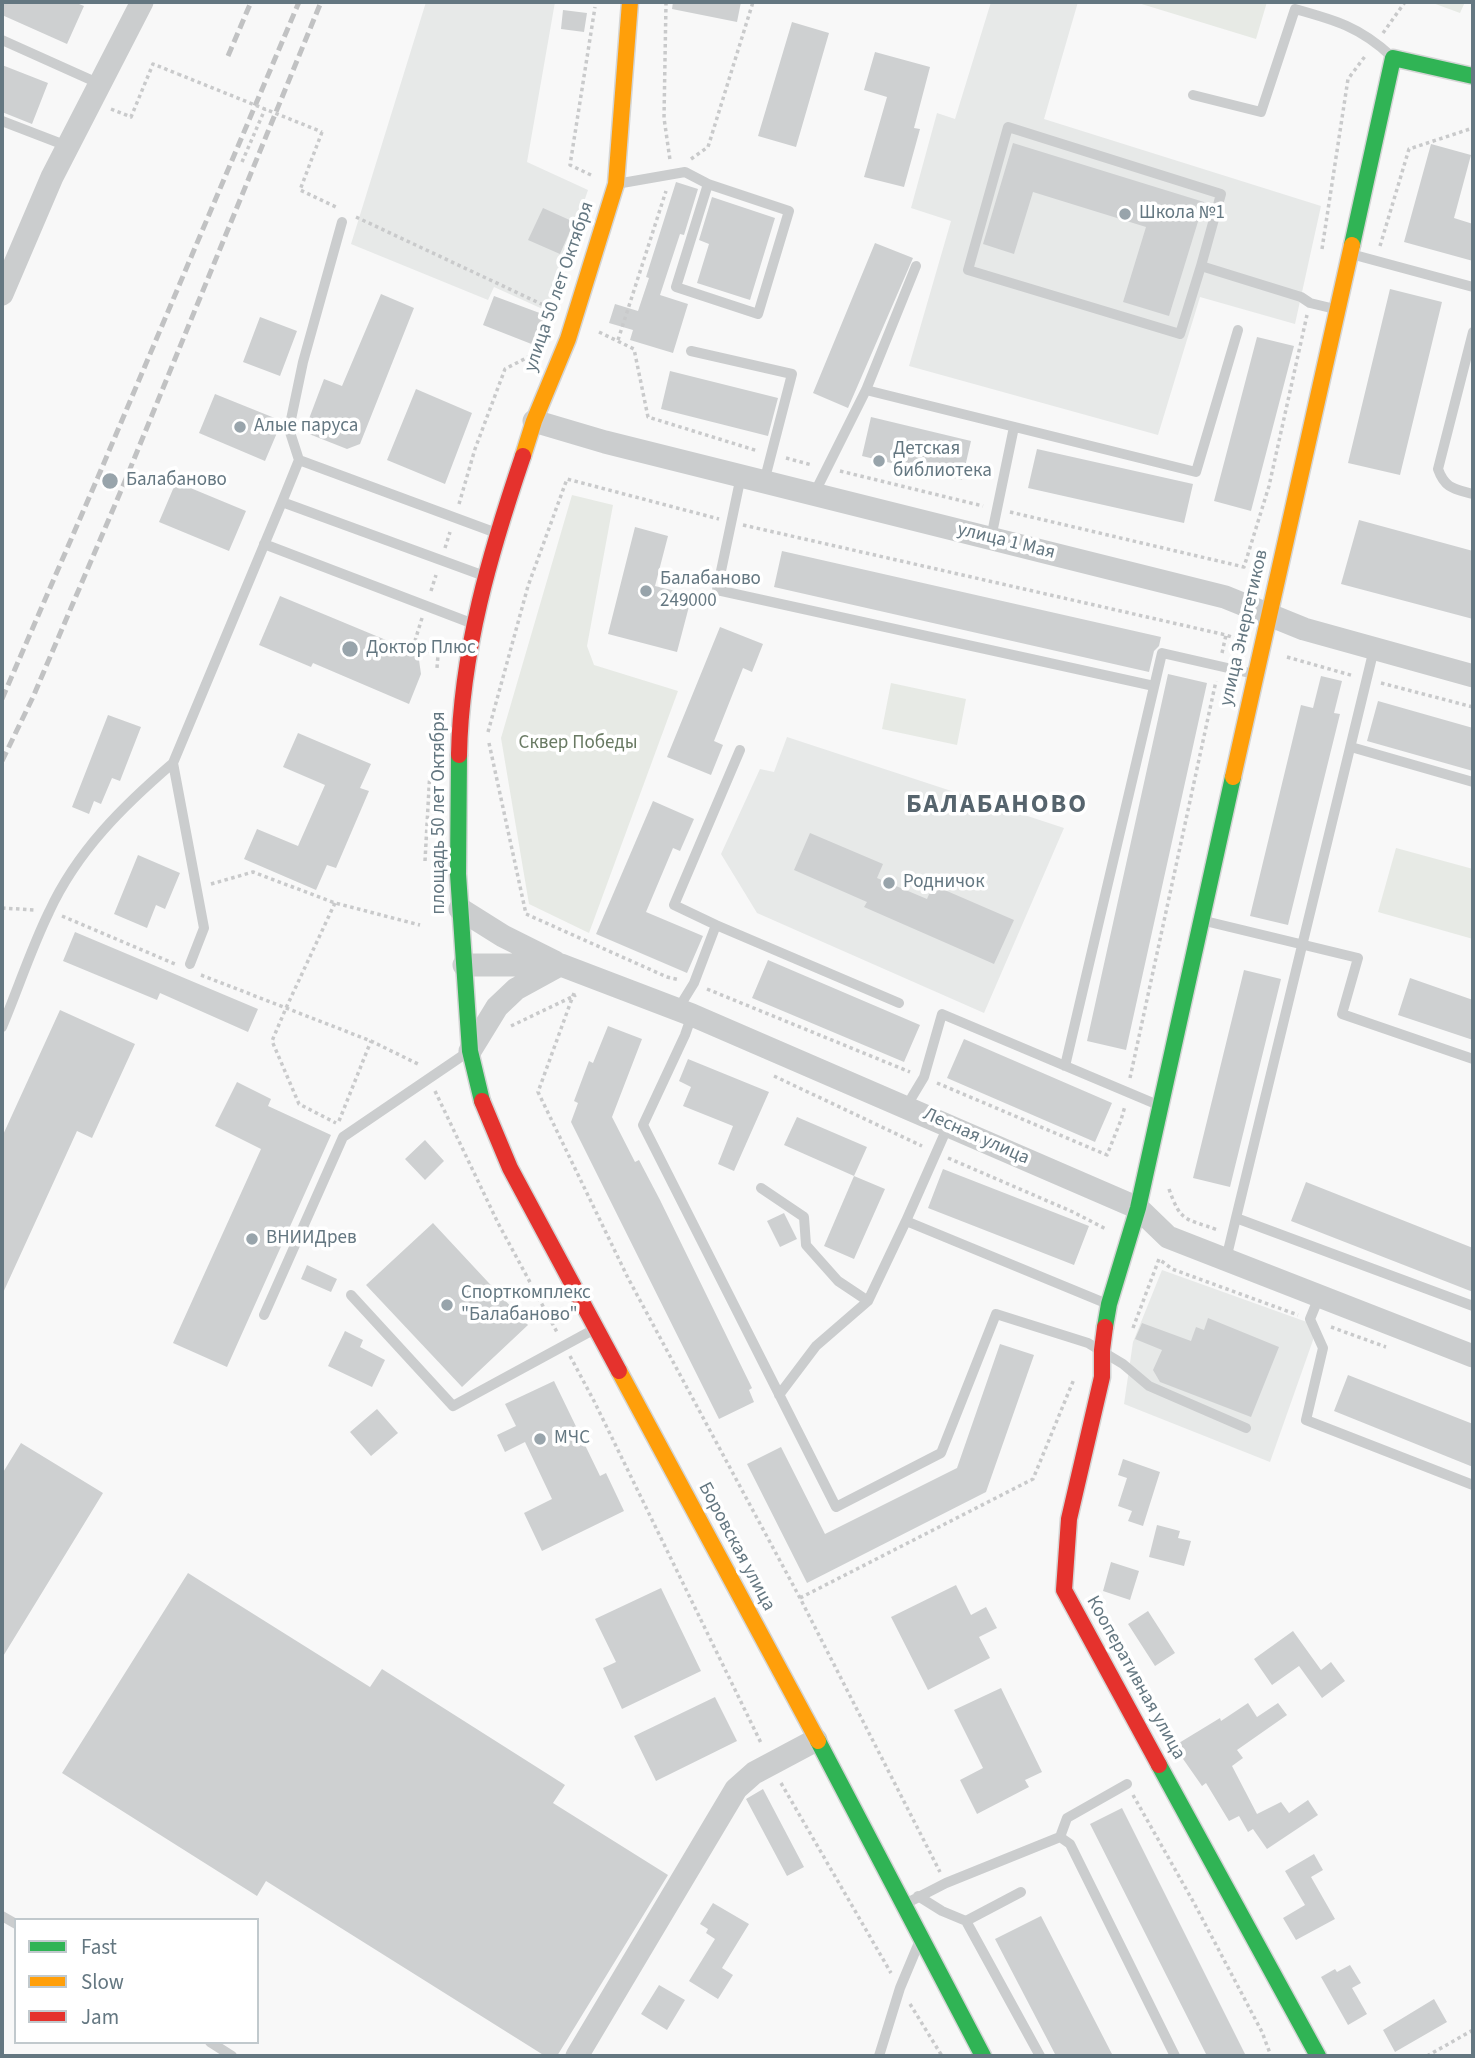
<!DOCTYPE html>
<html>
<head>
<meta charset="utf-8">
<style>
  body { margin:0 }
  #map { position:relative; width:1475px; height:2058px; overflow:hidden; background:#f8f8f8; font-family:"Source Sans 3",sans-serif }
  canvas { display:block }
  .frame { position:absolute; inset:0; border:4px solid #647781; pointer-events:none }
  .legend { position:absolute; left:14px; top:1918px; width:245px; height:126px; box-sizing:border-box; background:#fff; border:2px solid #c1c9cd; margin:0; padding:9px 12px; list-style:none; font-size:21px; color:#647781 }
  .legend li { display:flex; align-items:center; gap:14px; height:35px }
  .legend b { width:35px; border:2px solid #c1c9cd }
</style>
</head>
<body>
<div id="map">
<canvas width="1475" height="2058"></canvas>
<div class="frame"></div>
<ul class="legend">
<li><b style="height:9px;background:#30b455"></b>Fast</li>
<li><b style="height:9px;background:#ff9f0a"></b>Slow</li>
<li><b style="height:9px;background:#e5322d"></b>Jam</li>
</ul>
</div>
<script>
const ctx = document.querySelector('canvas').getContext('2d');
ctx.lineJoin = 'round';
function fillPath(path, color) {
  ctx.fillStyle = color;
  ctx.fill(path, 'evenodd');
}
function stroke(path, color, width, dash) {
  ctx.strokeStyle = color;
  ctx.lineWidth = width;
  ctx.lineCap = dash ? 'butt' : 'round';
  ctx.setLineDash(dash || []);
  ctx.stroke(path);
}
function drawText(font, color, halo, rows, align = 'center') {
  ctx.font = font + ' "Source Sans 3",sans-serif';
  ctx.lineWidth = 7;
  ctx.setLineDash([]);
  ctx.textBaseline = 'middle';
  ctx.strokeStyle = halo;
  ctx.fillStyle = color;
  for (const [text, x, y, turn = 0] of rows) {
    ctx.save();
    ctx.translate(x, y);
    ctx.rotate((+turn || 0) * Math.PI / 180);
    ctx.textAlign = isNaN(turn) ? turn : align;
    if (halo) ctx.strokeText(text, 0, 0);
    ctx.fillText(text, 0, 0);
    ctx.restore();
  }
}
const built = new Path2D(`
  M 426,2 L 555,2 L 527,162 L 588,190 L 547,311 L 494,287 L 488,300 L 351,244 Z
  M 991,2 L 1078,2 L 1044,119 L 1321,206 L 1295,324 L 1200,297 L 1158,435 L 909,366 L 951,221 L 911,208 L 937,113 L 955,119 Z
  M 787,737 L 1064,828 L 984,1013 L 757,913 L 721,854 L 760,769 L 774,772 Z
  M 1162,1270 L 1318,1326 L 1270,1462 L 1124,1404 L 1133,1342 Z`);
const green = new Path2D(`
  M 1135,2 L 1267,2 L 1256,39 Z
  M 1430,2 L 1465,2 L 1460,13 Z
  M 572,495 L 613,505 L 587,646 L 594,665 L 678,691 L 589,933 L 529,904 L 501,738 Z
  M 891,683 L 966,699 L 957,745 L 882,729 Z
  M 1396,848 L 1473,869 L 1473,939 L 1378,912 Z`);
const building = new Path2D(`
  M 2,2 L 74,2 L 84,6 L 67,44 L 2,15 Z
  M 673,2 L 741,2 L 737,22 L 672,9 Z
  M 563,10 L 587,13 L 584,32 L 561,29 Z
  M 792,22 L 829,33 L 796,147 L 758,136 Z
  M 875,52 L 930,67 L 914,128 L 920,129 L 904,187 L 864,177 L 887,97 L 864,90 Z
  M 2,65 L 48,83 L 32,124 L 2,112 Z
  M 1013,143 L 1204,202 L 1169,316 L 1123,302 L 1146,227 L 1033,192 L 1014,254 L 983,244 Z
  M 1431,144 L 1471,155 L 1454,218 L 1473,224 L 1473,261 L 1404,242 Z
  M 676,182 L 698,189 L 684,235 L 680,234 L 660,295 L 688,304 L 673,353 L 630,340 L 633,330 L 609,323 L 615,304 L 638,311 L 649,278 L 646,277 Z
  M 712,197 L 775,218 L 750,300 L 697,283 L 709,244 L 699,240 Z
  M 543,208 L 574,222 L 560,254 L 528,240 Z
  M 875,243 L 913,258 L 848,408 L 813,393 Z
  M 1390,289 L 1442,302 L 1400,475 L 1348,463 Z
  M 381,294 L 414,308 L 360,444 L 347,449 L 304,432 L 324,379 L 342,386 Z
  M 494,296 L 545,315 L 534,345 L 483,325 Z
  M 260,317 L 297,331 L 280,376 L 243,362 Z
  M 1257,337 L 1294,346 L 1251,511 L 1214,501 Z
  M 670,371 L 778,398 L 768,436 L 661,409 Z
  M 416,389 L 472,413 L 445,484 L 387,460 Z
  M 215,394 L 282,421 L 265,461 L 199,433 Z
  M 871,417 L 971,441 L 962,480 L 862,456 Z
  M 1037,449 L 1193,484 L 1184,523 L 1028,488 Z
  M 176,482 L 246,511 L 229,551 L 159,522 Z
  M 1359,520 L 1473,551 L 1473,619 L 1341,584 Z
  M 635,527 L 668,536 L 655,586 L 692,595 L 677,652 L 608,634 Z
  M 782,551 L 1161,637 L 1159,646 L 1154,651 L 1149,672 L 774,587 Z
  M 280,596 L 410,650 L 419,660 L 421,674 L 409,704 L 313,663 L 311,667 L 259,645 Z
  M 720,627 L 763,644 L 752,672 L 743,668 L 714,741 L 723,745 L 711,775 L 667,757 Z
  M 1168,674 L 1207,683 L 1126,1050 L 1087,1041 Z
  M 1321,676 L 1342,681 L 1334,713 L 1340,714 L 1288,925 L 1250,916 L 1301,705 L 1313,708 Z
  M 1378,701 L 1473,728 L 1473,771 L 1367,741 Z
  M 108,715 L 141,727 L 120,781 L 112,778 L 101,804 L 94,801 L 89,814 L 72,807 Z
  M 298,733 L 371,764 L 360,788 L 369,791 L 336,868 L 327,865 L 316,890 L 244,859 L 257,829 L 298,846 L 325,785 L 283,767 Z
  M 653,801 L 694,819 L 680,851 L 673,848 L 646,912 L 703,936 L 687,973 L 596,934 Z
  M 810,833 L 883,864 L 877,878 L 927,899 L 933,885 L 1014,920 L 994,964 L 864,907 L 867,902 L 794,870 Z
  M 138,855 L 180,873 L 165,909 L 156,905 L 147,928 L 114,914 Z
  M 75,932 L 258,1009 L 248,1032 L 160,993 L 157,1000 L 63,961 Z
  M 768,960 L 920,1025 L 904,1062 L 752,998 Z
  M 1244,970 L 1281,979 L 1230,1187 L 1193,1178 Z
  M 1410,978 L 1473,1000 L 1473,1040 L 1398,1015 Z
  M 60,1010 L 135,1044 L 92,1138 L 77,1131 L 2,1295 L 2,1137 Z
  M 608,1026 L 642,1039 L 612,1117 L 635,1162 L 639,1160 L 660,1200 L 752,1388 L 749,1390 L 754,1402 L 719,1419 L 571,1122 L 578,1103 L 574,1101 L 589,1061 L 593,1063 Z
  M 964,1039 L 1112,1103 L 1095,1142 L 947,1078 Z
  M 688,1059 L 769,1092 L 734,1171 L 718,1164 L 733,1126 L 683,1106 L 691,1087 L 679,1081 Z
  M 237,1082 L 271,1099 L 268,1106 L 331,1135 L 227,1367 L 173,1343 L 261,1149 L 215,1126 Z
  M 797,1117 L 867,1147 L 854,1176 L 784,1145 Z
  M 425,1140 L 444,1161 L 425,1180 L 405,1159 Z
  M 943,1169 L 1089,1226 L 1074,1265 L 928,1208 Z
  M 854,1176 L 885,1189 L 854,1259 L 824,1246 Z
  M 1306,1182 L 1473,1248 L 1473,1292 L 1291,1221 Z
  M 784,1213 L 797,1239 L 780,1247 L 767,1221 Z
  M 433,1223 L 528,1325 L 462,1387 L 366,1285 Z
  M 307,1265 L 337,1279 L 331,1292 L 301,1279 Z
  M 1208,1318 L 1279,1347 L 1251,1417 L 1160,1382 L 1153,1370 L 1162,1350 L 1135,1339 L 1142,1323 L 1191,1341 L 1196,1327 L 1204,1330 Z
  M 345,1331 L 363,1340 L 360,1347 L 385,1360 L 372,1387 L 328,1366 Z
  M 1000,1344 L 1034,1355 L 986,1492 L 807,1583 L 747,1464 L 781,1447 L 825,1534 L 957,1468 Z
  M 1348,1375 L 1473,1424 L 1473,1467 L 1334,1411 Z
  M 554,1381 L 600,1476 L 606,1473 L 624,1511 L 542,1551 L 524,1513 L 552,1499 L 525,1442 L 505,1452 L 497,1435 L 516,1426 L 505,1404 Z
  M 377,1409 L 398,1433 L 371,1456 L 350,1432 Z
  M 21,1443 L 103,1493 L 2,1658 L 2,1474 Z
  M 1123,1459 L 1160,1472 L 1143,1526 L 1128,1521 L 1132,1511 L 1118,1506 L 1127,1478 L 1118,1475 Z
  M 1157,1525 L 1180,1531 L 1178,1538 L 1191,1541 L 1184,1566 L 1149,1557 Z
  M 1111,1562 L 1139,1571 L 1130,1600 L 1103,1591 Z
  M 188,1573 L 370,1687 L 382,1669 L 565,1785 L 553,1803 L 668,1875 L 557,2056 L 545,2056 L 266,1881 L 257,1896 L 62,1773 Z
  M 956,1585 L 971,1615 L 986,1607 L 997,1628 L 979,1637 L 990,1658 L 928,1690 L 891,1617 Z
  M 661,1588 L 701,1671 L 622,1709 L 603,1668 L 616,1662 L 595,1619 Z
  M 1148,1611 L 1175,1653 L 1155,1666 L 1128,1624 Z
  M 1293,1631 L 1321,1670 L 1331,1662 L 1345,1681 L 1322,1698 L 1299,1666 L 1272,1685 L 1254,1659 Z
  M 1001,1688 L 1042,1772 L 1025,1780 L 1029,1787 L 977,1814 L 960,1780 L 983,1768 L 954,1710 Z
  M 715,1697 L 737,1741 L 656,1781 L 634,1736 Z
  M 1248,1703 L 1257,1717 L 1278,1703 L 1287,1715 L 1237,1750 L 1243,1758 L 1232,1766 L 1257,1814 L 1281,1802 L 1289,1813 L 1308,1800 L 1318,1815 L 1267,1849 L 1253,1829 L 1248,1832 L 1239,1816 L 1229,1821 L 1206,1783 L 1202,1786 L 1174,1746 L 1220,1718 L 1221,1721 Z
  M 763,1789 L 804,1867 L 787,1876 L 746,1799 Z
  M 1122,1808 L 1246,2056 L 1207,2056 L 1090,1824 Z
  M 1314,1854 L 1323,1870 L 1311,1877 L 1335,1919 L 1296,1940 L 1283,1918 L 1305,1905 L 1285,1871 Z
  M 713,1903 L 749,1924 L 722,1968 L 733,1975 L 718,1999 L 689,1981 L 715,1939 L 706,1933 L 708,1929 L 700,1924 Z
  M 1041,1916 L 1113,2056 L 1056,2056 L 995,1939 Z
  M 1350,1965 L 1361,1983 L 1352,1988 L 1367,2014 L 1348,2025 L 1321,1977 L 1335,1969 L 1337,1972 Z
  M 659,1985 L 685,2000 L 667,2030 L 641,2014 Z
  M 1434,1999 L 1447,2022 L 1395,2052 L 1383,2030 Z`);
const path = new Path2D(`
  M 666,2 L 664,118 L 670,160
  M 1383,33 L 1405,2
  M 111,109 L 131,117 L 153,64 L 178,74
  M 322,132 L 300,190 L 336,207
  M 691,159 L 708,147 L 753,2
  M 242,162 L 265,109
  M 591,175 L 570,165 L 595,7
  M 356,217 L 552,309
  M 1380,246 L 1409,149 L 1473,128
  M 1322,249 L 1348,79 L 1366,55
  M 599,332 L 634,349 L 648,417 L 758,451
  M 618,340 L 666,191
  M 786,458 L 812,465
  M 840,471 L 983,506
  M 459,504 L 475,449 L 505,369 L 532,355
  M 1010,512 L 1244,567 L 1269,486 L 1307,315
  M 743,525 L 1226,635 L 1240,640
  M 445,548 L 450,532
  M 431,591 L 436,575
  M 422,618 L 414,644 L 438,655 L 437,668
  M 1222,653 L 1226,635
  M 1287,657 L 1354,676
  M 1381,683 L 1473,707
  M 488,732 L 528,586 L 567,479 L 719,519
  M 489,743 L 526,914 L 667,977 L 680,980
  M 425,861 L 430,770
  M 211,884 L 253,872 L 335,903 L 420,925
  M 335,903 L 286,1008 L 272,1041 L 299,1104 L 336,1123
  M 2,908 L 35,910
  M 62,916 L 175,964
  M 201,975 L 371,1041 L 420,1065
  M 707,989 L 910,1072
  M 574,993 L 538,1092 L 628,1278 L 800,1598 L 940,1872
  M 511,1026 L 576,995
  M 774,1076 L 922,1146
  M 1130,1078 L 1216,681
  M 937,1083 L 1107,1155 L 1121,1120 L 1125,1106
  M 435,1091 L 498,1223 L 558,1334
  M 339,1121 L 371,1041
  M 948,1158 L 1073,1212 L 1106,1229
  M 1169,1189 C 1181,1223 1185,1218 1218,1230
  M 1331,1327 L 1386,1347
  M 1133,1328 L 1159,1259 L 1172,1269 L 1298,1315
  M 570,1356 L 594,1401 L 762,1745
  M 800,1598 L 1033,1479 L 1074,1379
  M 781,1783 L 891,1973
  M 1133,1795 L 1194,1903 L 1262,2032 L 1271,2056
  M 910,2004 L 942,2056
  M 1427,2056 L 1473,2030`);
const lane = new Path2D(`
  M 2,40 L 100,84
  M 1193,95 L 1261,112 L 1295,9 C 1335,20 1360,27 1391,56
  M 2,121 L 67,146
  M 622,183 L 685,172 L 708,184
  M 708,184 L 789,211 L 758,314 L 676,287 Z
  M 1351,254 L 1473,287
  M 1201,266 L 1180,334 L 968,270 L 1008,127 L 1221,194 L 1201,266 L 1301,297 L 1310,303 L 1335,309
  M 1473,332 L 1438,469 C 1445,489 1455,489 1473,494
  M 691,351 L 792,374 L 764,482
  M 866,390 L 1196,472 L 1238,330
  M 299,460 L 491,531
  M 741,476 L 717,590 L 1154,686
  M 814,494 L 866,390 L 916,266
  M 282,502 L 299,460 L 289,429 L 303,362 L 342,222
  M 991,538 L 1014,427
  M 264,544 L 471,623
  M 1351,747 L 1473,782
  M 173,763 L 204,928 L 190,964
  M 1205,921 L 1358,958 L 1342,1014 L 1473,1059
  M 716,925 L 674,905 L 740,750
  M 678,1009 L 694,983 L 716,925 L 899,1003
  M 692,1015 L 685,1035 L 643,1125 L 836,1507 L 941,1453 L 996,1314 L 1088,1343 L 1123,1364 L 1149,1386 L 1246,1428
  M 2,1027 C 18,989 31,949 49,912 C 77,851 123,806 173,763 L 282,502 L 479,574
  M 1065,1066 L 1162,653 L 1254,674
  M 906,1107 L 924,1077 L 942,1014 L 1158,1105
  M 948,1126 L 906,1221 L 1105,1303
  M 761,1188 L 804,1217 L 806,1245 L 838,1281 L 868,1301
  M 1236,1218 L 1473,1306
  M 1226,1259 L 1374,649
  M 351,1295 L 453,1406 L 591,1331
  M 1319,1297 L 1310,1319 L 1323,1348 L 1306,1420 L 1473,1485
  M 264,1315 L 343,1137 L 465,1054
  M 779,1395 L 816,1346 L 868,1301 L 906,1221
  M 1060,1837 L 1067,1818 L 1127,1784
  M 918,1896 L 942,1911 L 966,1921 L 1021,1892
  M 907,1903 L 946,1883 L 1060,1837 L 1070,1844 L 1175,2056
  M 2,1916 L 16,1924
  M 966,1921 L 1040,2056
  M 210,2042 L 232,2056
  M 879,2056 L 900,1988 L 918,1945`);
const street = new Path2D(`
  M 2,294 L 52,177 L 142,2
  M 534,421 L 605,442 L 1225,597 L 1304,629 L 1473,676
  M 460,909 L 503,936 L 555,962
  M 464,965 L 561,965 L 692,1015 L 1138,1208 L 1168,1237 L 1473,1356
  M 470,1051 L 497,1007 L 516,989 L 558,966
  M 577,2056 L 736,1789 L 754,1773 L 816,1740`);
const fast = new Path2D(`
  M 1352,245 L 1393,58 L 1473,76
  M 459,755 L 458,874 L 470,1051 L 482,1101
  M 1105,1327 L 1109,1304 L 1138,1208 L 1233,777
  M 818,1741 L 983,2056
  M 1159,1765 L 1318,2056`);
const slow = new Path2D(`
  M 523,456 L 534,421 L 568,339 L 616,184 L 630,2
  M 1233,777 L 1352,245
  M 619,1371 L 818,1741`);
const jam = new Path2D(`
  M 459,755 C 461,652 490,553 523,456
  M 482,1101 L 510,1168 L 619,1371
  M 1105,1327 L 1102,1350 L 1102,1377 L 1069,1519 L 1064,1590 L 1159,1765`);
const rail = new Path2D(`
  M 228,56 L 251,2
  M 2,699 L 98,477 L 299,2
  M 2,761 L 33,697 L 123,486 L 321,2`);
const pathBridge = new Path2D(`
  M 178,74 L 322,132`);
const markers = [
  [1125,214,7,"#98a4ab"],
  [240,427,7,"#98a4ab"],
  [879,461,7,"#98a4ab"],
  [110,481,9,"#98a4ab"],
  [646,591,7,"#98a4ab"],
  [350,649,9,"#98a4ab"],
  [889,883,7,"#98a4ab"],
  [252,1239,7,"#98a4ab"],
  [447,1305,7,"#98a4ab"],
  [540,1439,7,"#98a4ab"]
];
const poiNames = [
  ["Школа №1",1139,214],
  ["Алые паруса",254,427],
  ["Детская",893,450],
  ["библиотека",893,472],
  ["Балабаново",126,481],
  ["Балабаново",660,580],
  ["249000",660,602],
  ["Доктор Плюс",366,649],
  ["Родничок",903,883],
  ["ВНИИДрев",266,1239],
  ["Спорткомплекс",461,1294],
  ["\"Балабаново\"",461,1316],
  ["МЧС",554,1439]
];
const streetNames = [
  ["улица 50 лет Октября",560,287,-71],
  ["улица 1 Мая",1006,542,14],
  ["улица Энергетиков",1245,628,-77],
  ["площадь 50 лет Октября",440,813,-90],
  ["Лесная улица",976,1137,24],
  ["Боровская улица",736,1547,62],
  ["Кооперативная улица",1135,1678,61]
];
const parkNames = [
  ["Сквер Победы",578,744]
];
const districtNames = [
  ["БАЛАБАНОВО",997,806]
];
fillPath(built, '#e7e9e8');
fillPath(green, '#e7eae5');
fillPath(building, '#ced0d1');
stroke(fast, '#d4d5d5', 19);
stroke(slow, '#d4d5d5', 19);
stroke(jam, '#d4d5d5', 19);
stroke(path, '#c9cacb', 3.5, [3.5, 3.5]);
stroke(lane, '#cbcdce', 10);
stroke(street, '#cbcdce', 23);
stroke(fast, '#30b455', 16);
stroke(slow, '#ff9f0a', 16);
stroke(jam, '#e5322d', 16);
stroke(rail, '#c1c2c3', 5, [10, 5]);
stroke(pathBridge, '#c9cacb', 3.5, [3.5, 3.5]);
for (const [x, y, r, color] of markers) {
  const dot = new Path2D();
  dot.arc(x, y, r, 0, 2 * Math.PI);
  ctx.fillStyle = color;
  ctx.fill(dot);
  stroke(dot, '#fff', 2.5);
}
drawText('19px', '#647781', '#fff', poiNames, 'left');
drawText('19px', '#647781', '#fff', streetNames);
drawText('19px', '#697a63', '#fff', parkNames);
ctx.letterSpacing = '2px';
drawText('bold 26px', '#56646d', '#fff', districtNames);
ctx.letterSpacing = '0px';
</script>
</body>
</html>
